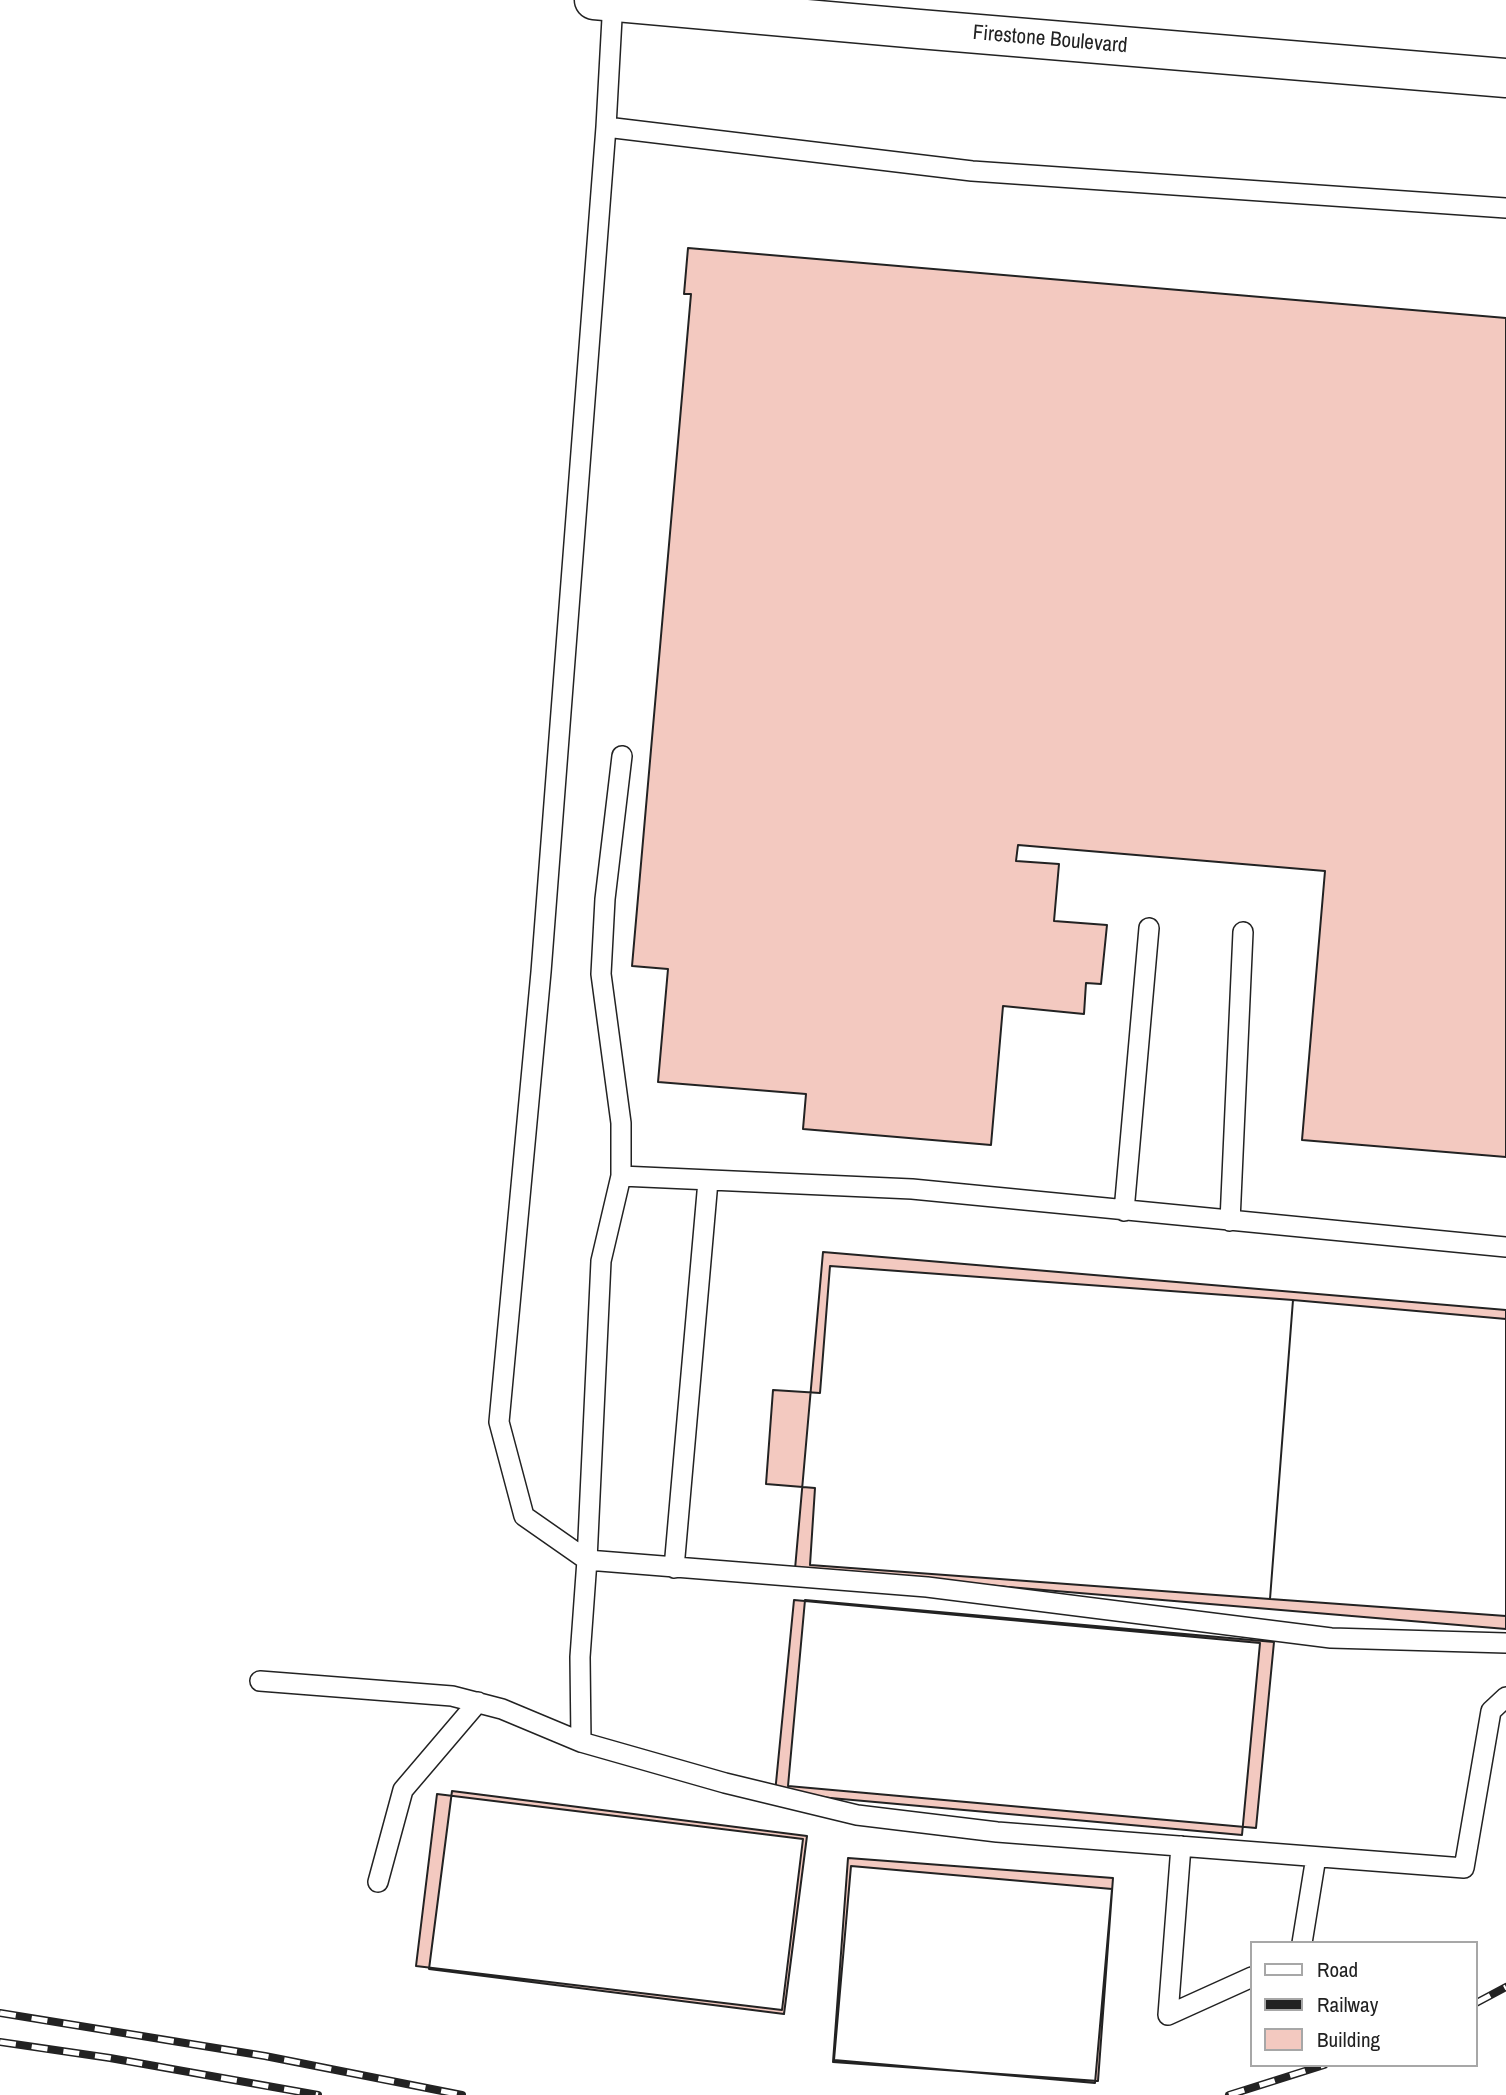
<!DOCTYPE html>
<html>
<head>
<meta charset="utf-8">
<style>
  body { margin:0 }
  #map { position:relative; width:1506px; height:2095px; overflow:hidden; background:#fff; font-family:"Archivo Narrow",sans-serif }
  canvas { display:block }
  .legend { position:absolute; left:1250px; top:1941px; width:228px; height:126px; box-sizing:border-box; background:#fff; border:2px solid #a7a7a7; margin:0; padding:9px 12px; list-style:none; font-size:21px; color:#222 }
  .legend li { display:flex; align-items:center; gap:14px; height:35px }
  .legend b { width:35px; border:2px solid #a7a7a7 }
</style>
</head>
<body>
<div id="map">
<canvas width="1506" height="2095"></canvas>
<ul class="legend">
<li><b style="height:9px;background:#fff"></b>Road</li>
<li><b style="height:9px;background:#222"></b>Railway</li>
<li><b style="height:19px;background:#f3c9c0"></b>Building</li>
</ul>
</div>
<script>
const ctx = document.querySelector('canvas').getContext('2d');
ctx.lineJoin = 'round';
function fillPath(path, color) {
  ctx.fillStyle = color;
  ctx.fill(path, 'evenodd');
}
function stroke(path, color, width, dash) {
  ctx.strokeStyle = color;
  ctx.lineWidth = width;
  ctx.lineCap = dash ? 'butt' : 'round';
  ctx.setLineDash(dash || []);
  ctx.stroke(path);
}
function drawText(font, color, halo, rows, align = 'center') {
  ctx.font = font + ' "Archivo Narrow",sans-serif';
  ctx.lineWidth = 5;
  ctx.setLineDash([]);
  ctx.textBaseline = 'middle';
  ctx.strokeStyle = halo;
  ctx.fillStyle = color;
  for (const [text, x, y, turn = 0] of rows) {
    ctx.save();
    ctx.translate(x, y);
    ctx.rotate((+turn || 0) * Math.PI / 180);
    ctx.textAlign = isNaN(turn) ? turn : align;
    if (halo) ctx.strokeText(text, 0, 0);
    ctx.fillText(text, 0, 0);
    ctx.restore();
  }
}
const building = new Path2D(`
  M 688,248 L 1506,318 L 1506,1157 L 1302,1140 L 1325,871 L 1018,845 L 1016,861 L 1059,864 L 1054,921 L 1107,925 L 1101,984 L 1086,983 L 1084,1014 L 1003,1006 L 991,1145 L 803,1129 L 806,1094 L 658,1082 L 668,969 L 632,966 L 691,294 L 684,294 Z
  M 823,1252 L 1506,1310 L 1506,1629 L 795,1569 Z
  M 830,1266 L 1293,1300 L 1270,1599 L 810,1565 L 815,1488 L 766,1484 L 773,1390 L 820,1393 Z
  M 1293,1300 L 1506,1319 L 1506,1616 L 1270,1599 Z
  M 794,1600 L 1260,1643 L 1242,1835 L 775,1793 Z
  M 805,1600 L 1274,1642 L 1256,1828 L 788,1786 Z
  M 452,1791 L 807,1836 L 784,2014 L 429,1969 Z
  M 437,1794 L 803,1839 L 782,2010 L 416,1966 Z
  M 848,1858 L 1113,1878 L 1098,2081 L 833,2062 Z
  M 851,1866 L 1112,1889 L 1095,2083 L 834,2060 Z`);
const service = new Path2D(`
  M 613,0 L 606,127 L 541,972 L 499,1422 L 524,1516 L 587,1560 L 927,1587 L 1331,1638 L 1506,1643
  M 606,127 L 972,171 L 1506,208
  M 622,756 L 605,899 L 601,974 L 621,1123 L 621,1176 L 601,1261 L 587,1560 L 580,1657 L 581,1742 L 725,1783 L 857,1815 L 997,1832 L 1464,1868 L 1491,1711 L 1506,1697
  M 621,1176 L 912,1189 L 1506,1247
  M 1124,1211 L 1149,928
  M 1230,1221 L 1243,932
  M 674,1568 L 708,1181
  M 260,1681 L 452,1696 L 502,1709 L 581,1742
  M 1181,1846 L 1168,2015 L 1252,1977
  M 378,1882 L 403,1790 L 478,1702
  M 1302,1943 L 1316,1857`);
const primary = new Path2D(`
  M 594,0 L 919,29 L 1506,78`);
const rail = new Path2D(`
  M 1476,2003 L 1506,1987
  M 0,2013 L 265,2056 L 462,2095
  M 0,2042 L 110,2058 L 318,2095
  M 1229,2095 L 1324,2065`);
const streetNames = [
  ["Firestone Boulevard",1050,40,5]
];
fillPath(building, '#f3c9c0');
stroke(building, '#222', 2);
stroke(service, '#222', 22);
stroke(primary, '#222', 41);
stroke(service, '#fff', 19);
stroke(primary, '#fff', 38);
stroke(rail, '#222', 8);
stroke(rail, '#fff', 5, [16]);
drawText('21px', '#222', '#fff', streetNames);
</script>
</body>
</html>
